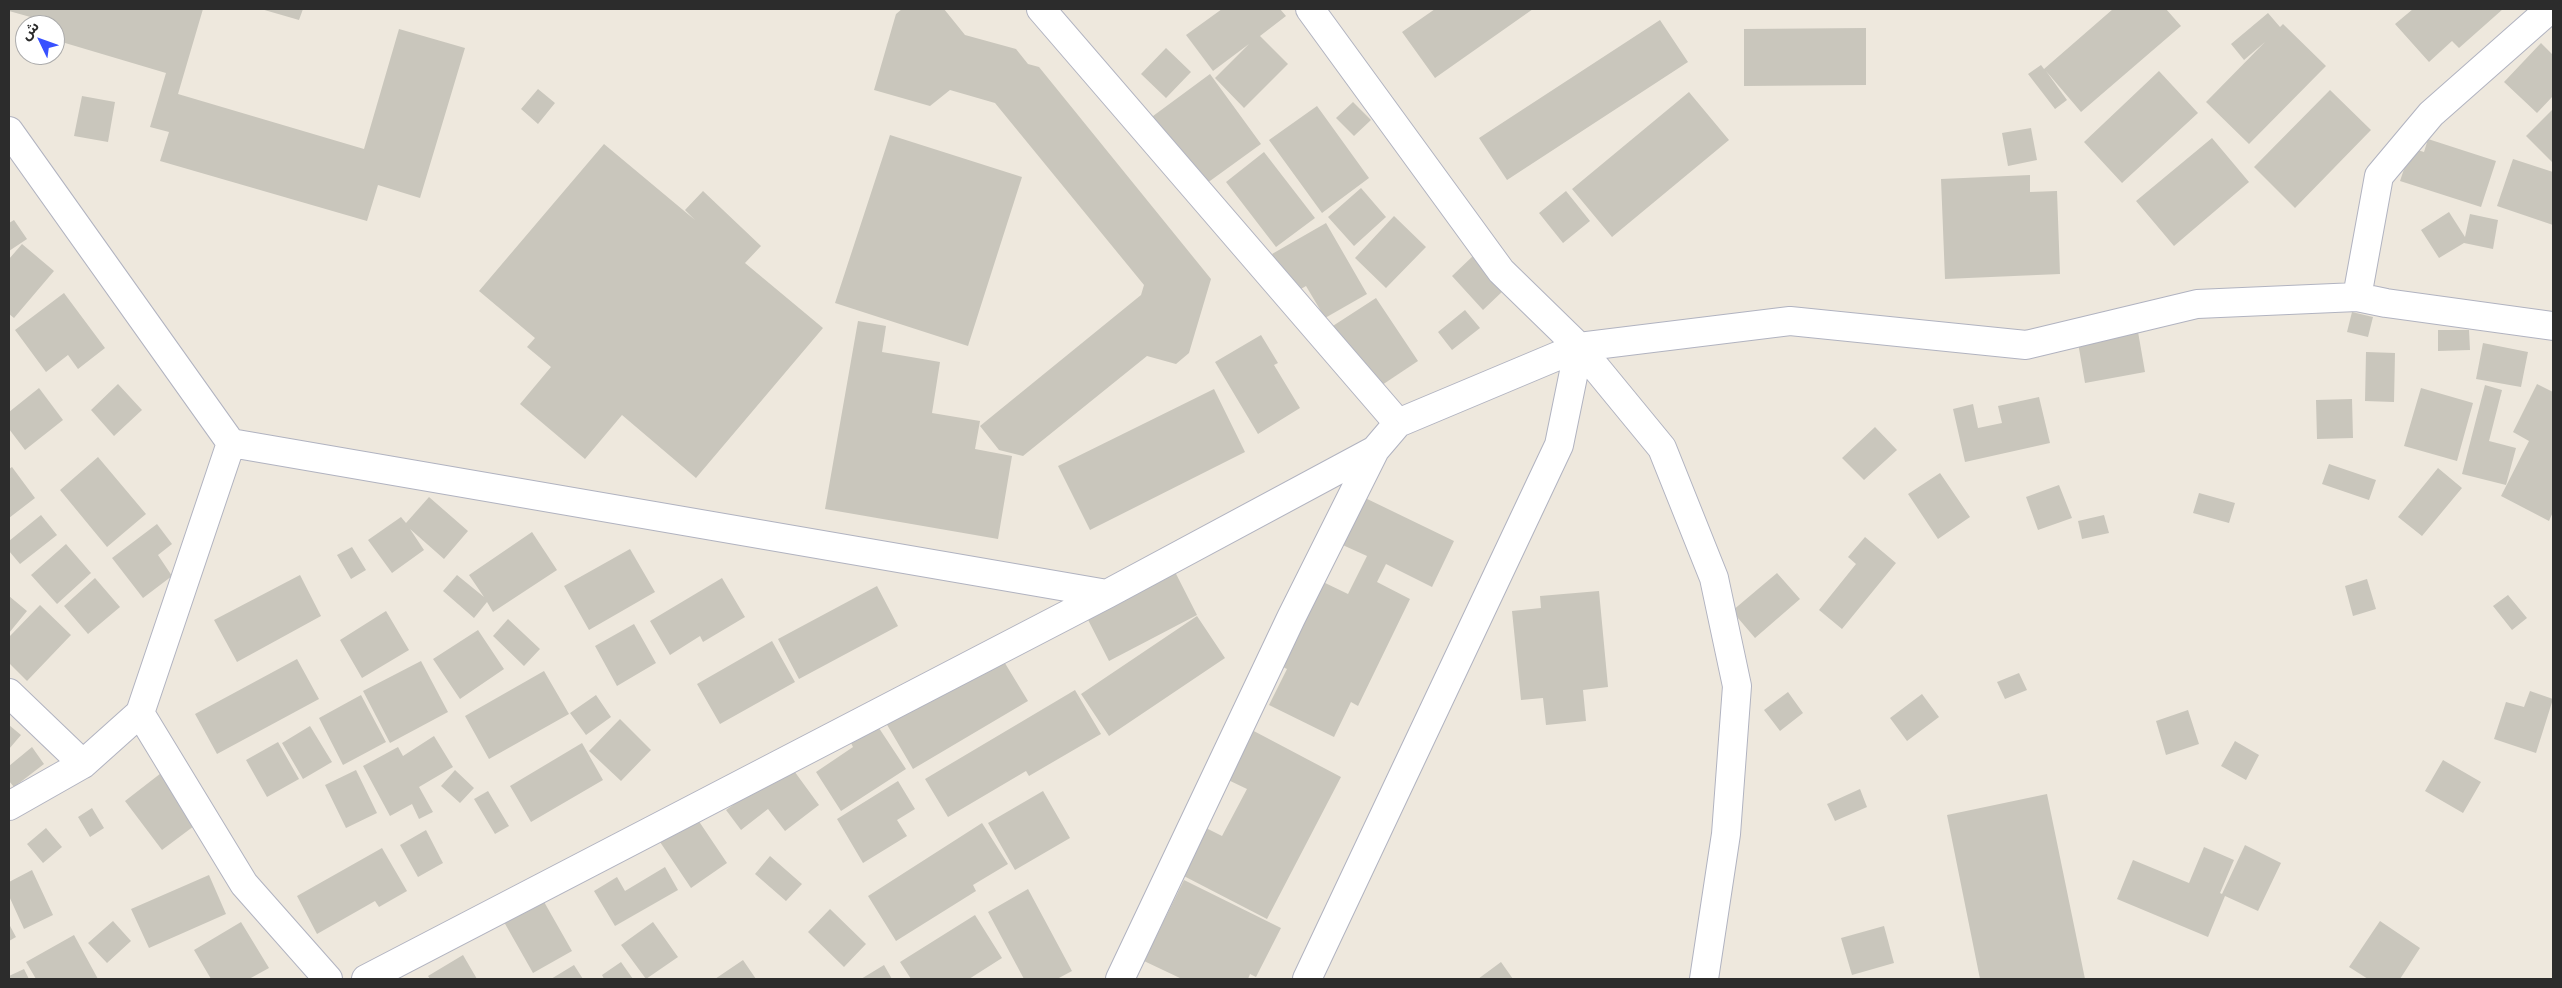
<!DOCTYPE html>
<html>
<head>
<meta charset="utf-8">
<style>
  body { margin:0 }
  #map { position:relative; width:2562px; height:988px; overflow:hidden; background:#eee8dd; font-family:Inter,"Noto Sans Arabic",sans-serif }
  canvas { display:block }
  .frame { position:absolute; inset:0; border:10px solid #2c2c2c; pointer-events:none }
  .north { position:absolute; left:15px; top:15px; width:50px; height:50px; box-sizing:border-box; background:#fff; border:1px solid #ababab; border-radius:50%; rotate:312deg; font-size:14px; font-weight:700; line-height:20px; text-align:center; color:#2c2c2c }
  .north::after { content:''; display:block; margin:auto; width:18px; height:22px; background:#3951ff; clip-path:polygon(50% 0,100% 100%,50% 72%,0 100%) }
</style>
</head>
<body>
<div id="map">
<canvas width="2562" height="988"></canvas>
<div class="frame"></div>
<div class="north">ش</div>
</div>
<script>
const ctx = document.querySelector('canvas').getContext('2d');
ctx.lineJoin = 'round';
function fillPath(path, color) {
  ctx.fillStyle = color;
  ctx.fill(path, 'evenodd');
}
function stroke(path, color, width, dash) {
  ctx.strokeStyle = color;
  ctx.lineWidth = width;
  ctx.lineCap = dash ? 'butt' : 'round';
  ctx.setLineDash(dash || []);
  ctx.stroke(path);
}
const building = new Path2D(`
  M 9,9 L 203,9 L 178,94 L 364,149 L 399,29 L 465,48 L 420,198 L 378,185 L 367,221 L 160,161 L 169,132 L 150,127 L 166,73 L 55,40 L 59,25 L 9,11 Z
  M 261,9 L 303,9 L 299,20 Z
  M 902,9 L 944,9 L 965,35 L 1016,49 L 1028,64 L 1039,67 L 1211,279 L 1189,353 L 1176,364 L 1147,356 L 1023,456 L 999,450 L 980,426 L 1141,295 L 1144,285 L 995,103 L 950,90 L 930,106 L 874,90 L 896,14 Z
  M 1222,9 L 1280,9 L 1286,16 L 1260,36 L 1288,64 L 1244,108 L 1215,78 L 1249,44 L 1213,71 L 1186,35 Z
  M 1435,9 L 1533,9 L 1435,78 L 1402,32 Z
  M 2113,9 L 2166,9 L 2181,26 L 2081,112 L 2046,71 L 2067,100 L 2055,109 L 2028,74 L 2041,65 L 2044,69 Z
  M 2413,9 L 2503,9 L 2459,48 L 2452,41 L 2429,62 L 2395,24 Z
  M 2268,13 L 2280,27 L 2283,24 L 2326,66 L 2249,144 L 2206,102 L 2265,42 L 2244,60 L 2231,44 Z
  M 1660,20 L 1688,62 L 1507,180 L 1479,138 Z
  M 1866,28 L 1866,85 L 1744,86 L 1744,29 Z
  M 2541,43 L 2553,55 L 2553,96 L 2537,113 L 2504,82 Z
  M 1166,48 L 1191,72 L 1166,98 L 1141,74 Z
  M 2159,71 L 2198,113 L 2122,183 L 2084,142 Z
  M 1210,74 L 1261,144 L 1203,186 L 1149,119 Z
  M 538,89 L 555,103 L 538,124 L 521,109 Z
  M 2330,90 L 2371,130 L 2295,208 L 2254,167 Z
  M 1689,92 L 1729,140 L 1612,237 L 1572,189 Z
  M 82,96 L 115,102 L 108,142 L 74,136 Z
  M 1353,102 L 1371,120 L 1354,136 L 1336,118 Z
  M 1317,106 L 1369,178 L 1322,213 L 1269,140 Z
  M 2553,109 L 2553,163 L 2526,136 Z
  M 2031,128 L 2037,160 L 2008,166 L 2002,133 Z
  M 890,135 L 1022,177 L 968,346 L 835,303 Z
  M 2212,138 L 2249,182 L 2174,246 L 2136,201 Z
  M 2428,139 L 2496,161 L 2481,207 L 2400,181 L 2411,148 L 2424,152 Z
  M 604,144 L 695,220 L 685,210 L 703,191 L 761,246 L 745,263 L 823,328 L 696,478 L 622,415 L 585,459 L 520,404 L 551,367 L 527,347 L 535,338 L 479,291 Z
  M 1264,152 L 1315,218 L 1276,247 L 1226,182 Z
  M 2513,159 L 2553,172 L 2553,225 L 2497,206 Z
  M 2030,175 L 2030,192 L 2057,191 L 2060,274 L 1945,279 L 1941,179 Z
  M 1361,188 L 1386,217 L 1354,246 L 1328,217 Z
  M 1566,191 L 1590,221 L 1563,243 L 1539,213 Z
  M 2449,212 L 2465,237 L 2470,214 L 2498,220 L 2493,249 L 2464,243 L 2439,258 L 2421,230 Z
  M 1394,216 L 1426,247 L 1386,288 L 1355,258 Z
  M 14,220 L 27,239 L 9,251 L 9,223 Z
  M 1326,223 L 1367,294 L 1325,318 L 1306,286 L 1294,293 L 1272,254 Z
  M 22,244 L 54,271 L 14,318 L 9,314 L 9,259 Z
  M 1474,255 L 1505,289 L 1483,310 L 1452,276 Z
  M 64,293 L 105,348 L 78,369 L 68,355 L 46,372 L 15,330 Z
  M 1376,298 L 1418,361 L 1364,397 L 1322,333 Z
  M 1465,310 L 1480,328 L 1452,350 L 1438,332 Z
  M 2352,312 L 2373,317 L 2368,337 L 2347,332 Z
  M 858,321 L 886,326 L 882,352 L 940,362 L 932,413 L 980,421 L 975,449 L 1012,456 L 998,539 L 825,509 Z
  M 2137,326 L 2145,372 L 2085,383 L 2077,337 Z
  M 2438,330 L 2469,330 L 2470,350 L 2438,351 Z
  M 1261,335 L 1278,363 L 1274,365 L 1300,408 L 1258,434 L 1215,362 Z
  M 2483,343 L 2528,352 L 2521,387 L 2476,379 Z
  M 2366,352 L 2395,353 L 2394,402 L 2365,401 Z
  M 118,384 L 142,410 L 114,436 L 91,410 Z
  M 2537,384 L 2553,392 L 2553,512 L 2549,521 L 2501,496 L 2529,441 L 2513,432 Z
  M 2485,385 L 2502,390 L 2489,441 L 2516,448 L 2506,485 L 2462,474 Z
  M 39,388 L 63,420 L 25,450 L 9,429 L 9,412 Z
  M 2421,388 L 2473,403 L 2457,461 L 2404,446 Z
  M 1214,389 L 1245,452 L 1090,530 L 1058,466 Z
  M 2039,397 L 2050,443 L 1965,462 L 1953,409 L 1973,404 L 1978,428 L 2002,423 L 1998,406 Z
  M 2352,399 L 2353,438 L 2317,439 L 2316,400 Z
  M 1875,427 L 1897,450 L 1864,480 L 1842,458 Z
  M 98,457 L 146,514 L 107,547 L 60,490 Z
  M 2329,464 L 2376,480 L 2369,500 L 2322,484 Z
  M 12,467 L 35,498 L 9,518 L 9,469 Z
  M 2438,468 L 2462,488 L 2422,536 L 2398,517 Z
  M 1940,473 L 1970,517 L 1938,539 L 1908,494 Z
  M 2059,485 L 2072,518 L 2038,530 L 2026,497 Z
  M 2199,493 L 2235,503 L 2229,523 L 2193,513 Z
  M 1359,495 L 1454,541 L 1432,587 L 1386,564 L 1377,582 L 1410,599 L 1358,706 L 1351,702 L 1334,737 L 1269,705 L 1287,669 L 1269,660 L 1321,581 L 1348,594 L 1367,556 L 1336,542 Z
  M 429,497 L 468,531 L 444,559 L 410,529 L 424,550 L 392,573 L 368,540 L 401,517 L 406,523 Z
  M 41,515 L 57,535 L 20,564 L 9,551 L 9,541 Z
  M 2104,515 L 2109,533 L 2082,539 L 2078,521 Z
  M 157,524 L 172,544 L 158,555 L 172,576 L 143,598 L 112,558 Z
  M 532,532 L 557,570 L 493,612 L 487,602 L 474,618 L 443,591 L 457,575 L 484,597 L 469,575 Z
  M 1865,537 L 1896,563 L 1842,629 L 1819,610 L 1856,564 L 1848,557 Z
  M 66,544 L 91,573 L 57,604 L 31,575 Z
  M 352,547 L 366,570 L 351,579 L 337,555 Z
  M 630,549 L 655,592 L 589,630 L 564,586 Z
  M 1171,564 L 1197,615 L 1109,661 L 1083,610 Z
  M 1777,573 L 1800,599 L 1755,638 L 1732,611 Z
  M 300,575 L 321,616 L 237,662 L 214,620 Z
  M 95,578 L 120,607 L 88,634 L 64,606 Z
  M 722,578 L 745,617 L 703,642 L 700,636 L 670,655 L 650,621 Z
  M 2367,579 L 2376,609 L 2353,616 L 2345,586 Z
  M 877,586 L 898,626 L 799,679 L 778,639 Z
  M 1599,591 L 1608,687 L 1583,690 L 1586,721 L 1546,725 L 1543,698 L 1521,700 L 1512,611 L 1541,608 L 1540,596 Z
  M 2508,595 L 2527,618 L 2512,630 L 2493,606 Z
  M 9,596 L 27,611 L 9,633 Z
  M 40,605 L 71,635 L 27,681 L 9,663 L 9,637 Z
  M 386,611 L 409,650 L 362,678 L 340,640 Z
  M 1197,616 L 1225,658 L 1109,736 L 1081,694 Z
  M 508,619 L 540,649 L 524,666 L 493,636 Z
  M 634,624 L 656,663 L 617,686 L 595,646 Z
  M 478,630 L 504,669 L 460,699 L 433,659 Z
  M 772,641 L 795,682 L 720,724 L 697,684 Z
  M 1000,655 L 1028,701 L 913,769 L 886,723 Z
  M 297,659 L 319,699 L 217,754 L 195,714 Z
  M 421,661 L 448,712 L 390,743 L 363,691 Z
  M 544,671 L 569,714 L 489,759 L 465,716 Z
  M 2019,673 L 2027,690 L 2005,699 L 1997,682 Z
  M 1075,690 L 1101,734 L 1029,776 L 1026,771 L 948,817 L 925,779 Z
  M 2530,691 L 2553,699 L 2536,753 L 2494,739 L 2506,702 L 2524,707 Z
  M 1788,692 L 1803,713 L 1780,731 L 1764,710 Z
  M 1922,694 L 1939,717 L 1907,741 L 1890,718 Z
  M 361,695 L 386,742 L 343,765 L 319,718 Z
  M 596,695 L 611,717 L 586,735 L 570,713 Z
  M 2188,710 L 2199,744 L 2166,755 L 2156,721 Z
  M 620,719 L 651,750 L 621,781 L 589,751 Z
  M 875,722 L 906,769 L 841,811 L 816,772 L 853,747 L 849,739 Z
  M 9,725 L 21,735 L 9,749 Z
  M 310,726 L 332,762 L 303,779 L 282,743 Z
  M 1250,729 L 1341,777 L 1267,919 L 1178,873 L 1202,826 L 1222,836 L 1247,789 L 1224,778 Z
  M 434,736 L 453,767 L 419,787 L 433,812 L 419,819 L 412,804 L 390,816 L 363,766 L 398,747 L 403,756 Z
  M 2235,741 L 2259,755 L 2246,780 L 2221,766 Z
  M 278,742 L 299,779 L 267,797 L 246,760 Z
  M 582,743 L 603,780 L 531,822 L 510,786 Z
  M 32,747 L 44,764 L 14,787 L 9,781 L 9,766 Z
  M 2443,760 L 2481,782 L 2463,813 L 2425,791 Z
  M 789,764 L 819,805 L 785,831 L 768,809 L 741,830 L 726,810 Z
  M 165,770 L 202,820 L 162,850 L 125,801 Z
  M 356,770 L 377,813 L 346,828 L 325,785 Z
  M 455,770 L 474,788 L 460,803 L 441,786 Z
  M 898,781 L 915,809 L 897,820 L 907,836 L 863,863 L 837,819 Z
  M 1860,789 L 1867,807 L 1835,821 L 1827,804 Z
  M 488,791 L 509,826 L 495,834 L 474,799 Z
  M 1043,791 L 1070,838 L 1015,870 L 988,823 Z
  M 2047,794 L 2085,979 L 1980,979 L 1947,815 Z
  M 92,808 L 104,828 L 90,837 L 78,817 Z
  M 694,814 L 727,863 L 691,888 L 658,839 Z
  M 982,823 L 1008,864 L 973,885 L 976,891 L 896,941 L 868,896 Z
  M 46,828 L 62,847 L 43,863 L 27,844 Z
  M 426,830 L 443,863 L 418,877 L 400,845 Z
  M 2245,845 L 2281,863 L 2258,911 L 2225,896 L 2208,937 L 2117,899 L 2133,860 L 2189,883 L 2204,847 L 2234,860 L 2220,893 L 2222,894 Z
  M 382,848 L 407,891 L 379,907 L 375,901 L 317,934 L 297,896 Z
  M 770,856 L 802,884 L 786,901 L 755,874 Z
  M 665,867 L 678,890 L 615,926 L 594,891 L 617,877 L 625,891 Z
  M 32,870 L 53,915 L 24,929 L 9,896 L 9,882 Z
  M 209,875 L 226,914 L 149,948 L 131,909 Z
  M 1184,880 L 1281,928 L 1256,977 L 1250,974 L 1248,979 L 1182,979 L 1144,961 Z
  M 1028,889 L 1072,971 L 1057,979 L 1024,979 L 988,912 Z
  M 543,900 L 572,951 L 533,973 L 504,922 Z
  M 830,909 L 866,944 L 844,967 L 808,932 Z
  M 975,915 L 1002,958 L 969,979 L 911,979 L 900,962 Z
  M 113,921 L 131,941 L 107,963 L 88,943 Z
  M 2380,921 L 2420,948 L 2400,979 L 2368,979 L 2349,967 Z
  M 241,922 L 269,968 L 249,979 L 211,979 L 194,950 Z
  M 653,922 L 678,957 L 646,979 L 621,945 Z
  M 9,924 L 16,937 L 9,941 Z
  M 1884,926 L 1894,963 L 1852,975 L 1841,938 Z
  M 74,935 L 98,979 L 36,979 L 26,962 Z
  M 463,955 L 477,979 L 430,979 L 428,976 Z
  M 743,960 L 756,979 L 715,979 Z
  M 621,962 L 633,979 L 604,979 L 602,975 Z
  M 1501,962 L 1513,979 L 1478,979 Z
  M 574,965 L 583,979 L 551,979 Z
  M 884,965 L 892,979 L 861,979 Z
  M 24,969 L 29,979 L 9,979 L 9,976 Z`);
const minor = new Path2D(`
  M 1041,9 L 1398,423
  M 1310,9 L 1501,271 L 1579,347 L 1662,448 L 1714,578 L 1737,686 L 1726,834 L 1704,979
  M 9,131 L 231,443 L 1107,594
  M 2357,297 L 2379,176 L 2431,114 L 2550,9
  M 9,693 L 83,764
  M 140,713 L 231,443
  M 9,806 L 83,764 L 140,713 L 244,884 L 328,979
  M 366,979 L 1107,594 L 1375,450 L 1398,423 L 1579,347 L 1790,321 L 2026,345 L 2197,304 L 2357,297 L 2386,303 L 2553,326
  M 1120,979 L 1291,618 L 1375,450
  M 1307,979 L 1559,445 L 1579,347`);
fillPath(building, '#c9c6bc');
stroke(minor, '#b1b3c0', 30);
stroke(minor, '#fff', 28);
</script>
</body>
</html>
